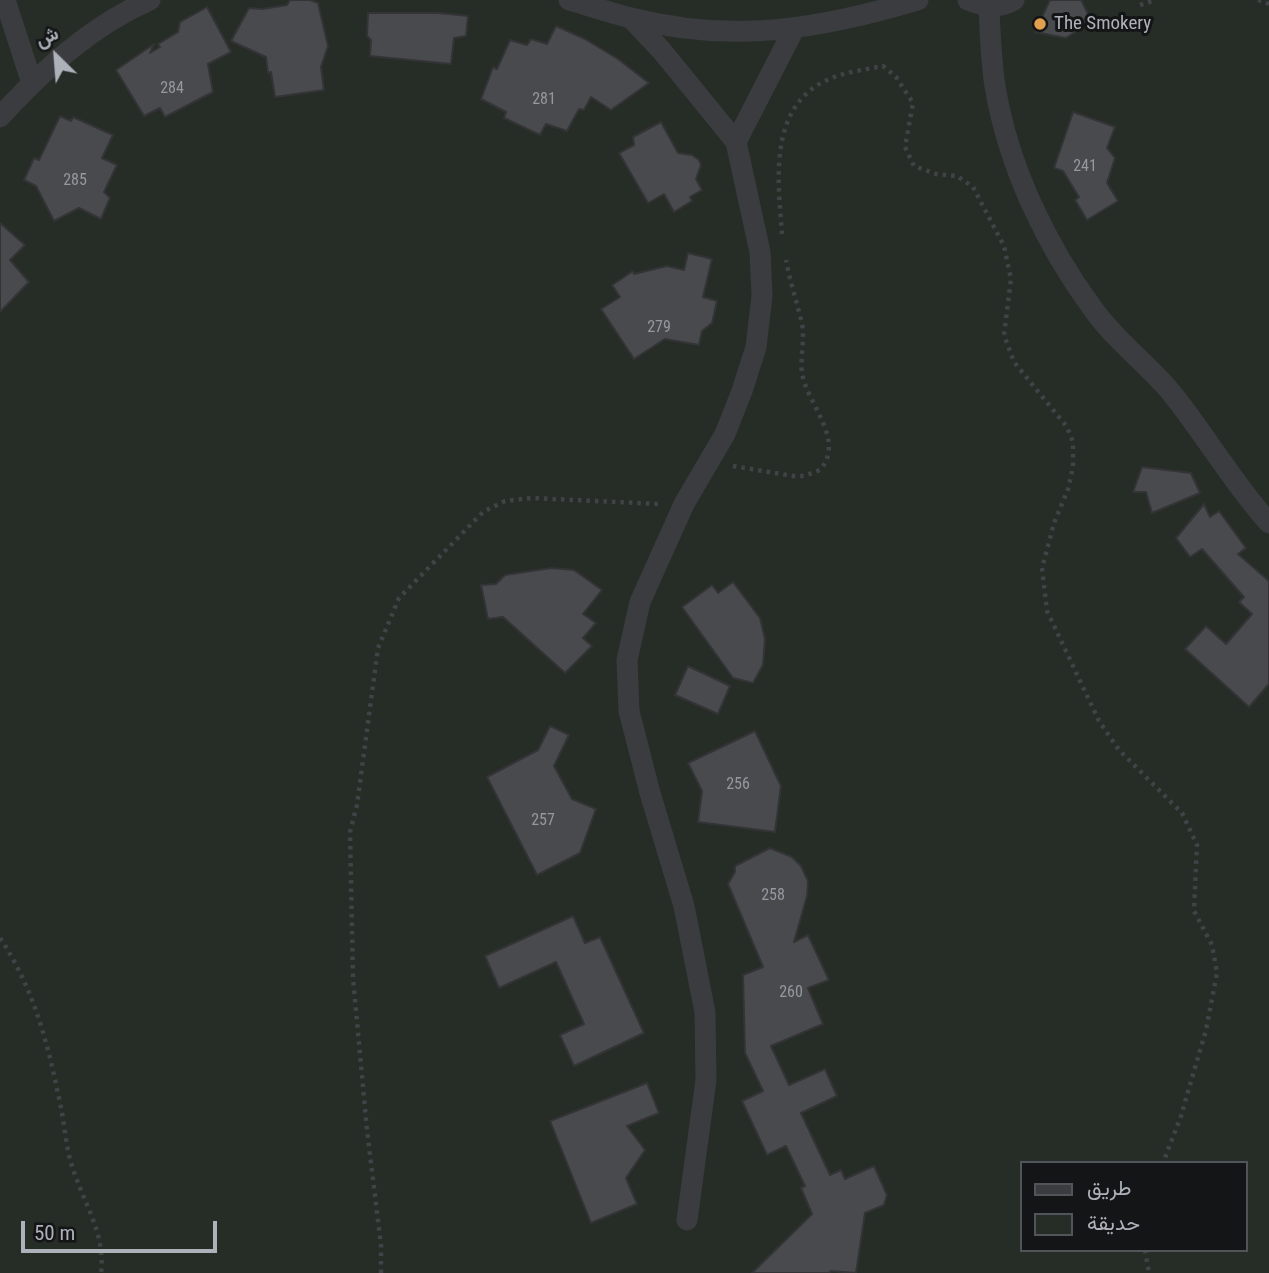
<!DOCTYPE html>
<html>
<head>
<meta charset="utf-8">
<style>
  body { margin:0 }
  #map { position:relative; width:1269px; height:1273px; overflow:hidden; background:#191a1b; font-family:"Roboto Condensed",Vazirmatn,sans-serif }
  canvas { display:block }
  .legend { position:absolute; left:1020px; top:1161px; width:228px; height:91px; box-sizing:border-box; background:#141516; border:2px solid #515458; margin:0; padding:9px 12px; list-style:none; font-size:21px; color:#adb2ba }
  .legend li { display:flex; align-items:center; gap:14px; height:35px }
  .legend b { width:35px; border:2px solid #515458 }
  .north { position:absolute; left:21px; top:21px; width:70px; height:70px; -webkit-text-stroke:5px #141516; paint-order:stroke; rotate:335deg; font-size:19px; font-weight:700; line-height:28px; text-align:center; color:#adb2ba }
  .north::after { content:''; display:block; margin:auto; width:24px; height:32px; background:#adb2ba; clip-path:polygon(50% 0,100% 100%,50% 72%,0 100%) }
  .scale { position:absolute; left:21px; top:1221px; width:196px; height:32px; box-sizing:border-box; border:4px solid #adb2ba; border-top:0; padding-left:9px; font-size:21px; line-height:24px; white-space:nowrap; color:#adb2ba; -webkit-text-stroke:5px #141516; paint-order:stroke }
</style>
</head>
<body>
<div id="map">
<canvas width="1269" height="1273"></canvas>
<ul class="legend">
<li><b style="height:9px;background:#3b3c40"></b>طريق</li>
<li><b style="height:19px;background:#262d26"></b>حديقة</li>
</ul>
<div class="north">ش</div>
<div class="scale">50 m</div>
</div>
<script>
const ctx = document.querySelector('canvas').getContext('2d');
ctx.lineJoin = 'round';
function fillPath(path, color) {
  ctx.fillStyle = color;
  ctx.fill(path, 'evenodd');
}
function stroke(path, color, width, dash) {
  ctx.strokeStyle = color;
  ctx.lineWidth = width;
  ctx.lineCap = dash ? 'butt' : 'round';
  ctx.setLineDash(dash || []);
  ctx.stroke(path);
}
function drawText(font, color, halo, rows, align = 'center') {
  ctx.font = font + ' "Roboto Condensed",sans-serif';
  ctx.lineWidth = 6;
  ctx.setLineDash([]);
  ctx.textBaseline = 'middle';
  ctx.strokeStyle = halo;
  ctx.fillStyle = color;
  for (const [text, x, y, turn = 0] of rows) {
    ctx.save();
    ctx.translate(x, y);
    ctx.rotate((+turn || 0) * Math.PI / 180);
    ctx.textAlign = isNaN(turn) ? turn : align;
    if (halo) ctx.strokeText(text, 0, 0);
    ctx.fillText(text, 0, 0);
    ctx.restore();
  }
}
const green = new Path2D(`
  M 0,0 L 1269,0 L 1269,1273 L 0,1273 ZM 1022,1163 L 1246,1163 L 1246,1250 L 1022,1250 Z`);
const building = new Path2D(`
  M 290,0 L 310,0 L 318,3 L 328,46 L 321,67 L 324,90 L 275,97 L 271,72 L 268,73 L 266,57 L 231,41 L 249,8 L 262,9 L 287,5 Z
  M 1050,0 L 1081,0 L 1088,14 L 1084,26 L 1066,38 L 1035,32 Z
  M 207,7 L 231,52 L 208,64 L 213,92 L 165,117 L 160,108 L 144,116 L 116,70 L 154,44 L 150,53 L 160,47 L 158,44 L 178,32 L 180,22 Z
  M 368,13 L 439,13 L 468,16 L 466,36 L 454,38 L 451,64 L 370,56 L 371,40 L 367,36 Z
  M 556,26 L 585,39 L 618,59 L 649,83 L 611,110 L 591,97 L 584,110 L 579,109 L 567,131 L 546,124 L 540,135 L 504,118 L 506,112 L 481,99 L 493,67 L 497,69 L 510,40 L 527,45 L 531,39 L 547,44 Z
  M 1073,112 L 1115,127 L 1107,148 L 1115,158 L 1107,183 L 1118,201 L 1087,220 L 1075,200 L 1079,197 L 1063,171 L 1054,168 Z
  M 60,116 L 71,121 L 73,117 L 113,135 L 102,158 L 117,165 L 104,192 L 110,198 L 101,219 L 79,208 L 54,221 L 36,186 L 24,180 L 34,158 L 39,160 Z
  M 661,122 L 678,153 L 692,155 L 699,160 L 701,165 L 696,179 L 702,190 L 690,197 L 692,201 L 674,212 L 664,194 L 648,203 L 619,153 L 634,145 L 633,137 Z
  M 0,223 L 25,245 L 10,260 L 29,282 L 0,312 Z
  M 688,253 L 712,259 L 703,297 L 717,301 L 712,323 L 702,331 L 699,345 L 665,339 L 634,359 L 601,309 L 620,297 L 612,285 L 633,271 L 634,274 L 667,266 L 684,270 Z
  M 1142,467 L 1191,473 L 1200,493 L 1152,513 L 1146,492 L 1133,492 Z
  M 1204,504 L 1210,517 L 1219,511 L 1246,548 L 1238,554 L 1269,581 L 1269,684 L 1249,707 L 1185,649 L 1206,626 L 1226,644 L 1252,614 L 1239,602 L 1244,597 L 1202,549 L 1190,557 L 1176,538 Z
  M 551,568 L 574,570 L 602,590 L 583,614 L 596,623 L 583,638 L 592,646 L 565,673 L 503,617 L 488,619 L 481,585 L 496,584 L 505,575 Z
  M 733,582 L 760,618 L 765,639 L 763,665 L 753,683 L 733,678 L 682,607 L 712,585 L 718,593 Z
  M 688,666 L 730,686 L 718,714 L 675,695 Z
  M 550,726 L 569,735 L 554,766 L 572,799 L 596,809 L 580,853 L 537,875 L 487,777 L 538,750 Z
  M 755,731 L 781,786 L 775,832 L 698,822 L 702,791 L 688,763 Z
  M 770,848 L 792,857 L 801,866 L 808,881 L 807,896 L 794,942 L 808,935 L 829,980 L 808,988 L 823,1024 L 771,1046 L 789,1085 L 825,1069 L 837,1096 L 801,1113 L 830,1175 L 841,1170 L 845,1179 L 874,1166 L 887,1195 L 884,1205 L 865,1213 L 856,1273 L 831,1271 L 829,1273 L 752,1273 L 812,1214 L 801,1188 L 805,1186 L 786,1146 L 767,1155 L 742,1101 L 763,1091 L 745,1053 L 743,975 L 763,967 L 728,884 L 735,872 L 735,866 Z
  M 573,916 L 585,943 L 600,937 L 644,1033 L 574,1066 L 560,1035 L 584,1024 L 556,962 L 499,988 L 485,956 Z
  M 647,1083 L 659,1113 L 627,1126 L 645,1150 L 626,1178 L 637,1204 L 591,1223 L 550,1121 Z`);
const path = new Path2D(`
  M 1258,0 L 1269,4
  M 1140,5 L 1155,0
  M 782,234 C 778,182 768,109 825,81 C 843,72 864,70 883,66 L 896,77 L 913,103 L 905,147 L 914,166 L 936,174 L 957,176 L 973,187 L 1004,246 L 1011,279 L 1004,335 L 1014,362 L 1067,427 L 1073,442 L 1073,467 L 1068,489 L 1054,523 L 1042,568 L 1047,611 L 1099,721 L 1119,750 L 1182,813 L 1197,845 L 1194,911 L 1212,945 L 1217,973 L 1206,1030 L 1181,1116 L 1163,1163
  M 733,466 L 793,476 L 804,476 L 820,470 C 846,440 807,404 802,373 C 800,357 805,340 802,324 C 797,302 790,282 786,260
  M 0,938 C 35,990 49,1048 61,1108 C 65,1127 66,1148 72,1166 C 83,1202 106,1234 101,1273
  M 1145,1250 L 1149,1273
  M 381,1273 L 381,1245 L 367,1130 L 353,978 L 350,832 L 357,805 L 378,648 L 399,598 L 483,512 L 505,501 L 532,498 L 659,504`);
const minor = new Path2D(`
  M 5,0 L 32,83
  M 569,0 C 590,6 611,13 631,18 C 733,44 820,29 918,0
  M 968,0 C 983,6 1000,9 1014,0
  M 989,7 C 990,33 991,60 995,86 C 1008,166 1046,245 1093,309 C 1115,340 1145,362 1170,391 C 1205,434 1232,482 1269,523
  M 632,19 L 662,51 L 736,142 L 760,252 L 762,296 L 756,347 L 742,391 L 725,434 L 684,504 L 640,602 L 627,660 L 629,711 L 650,793 L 684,906 L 705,1012 L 706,1080 L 687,1220
  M 0,117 C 43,70 91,26 150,0
  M 736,142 L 794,29`);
const markers = [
  [1040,24,7,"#e0a04d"]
];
const numberNames = [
  ["284",172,89],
  ["281",544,100],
  ["241",1085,167],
  ["285",75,181],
  ["279",659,328],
  ["256",738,785],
  ["257",543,821],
  ["258",773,896],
  ["260",791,993]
];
const poiNames = [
  ["The Smokery",1054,24]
];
fillPath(green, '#262d26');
fillPath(building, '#494a4e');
stroke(building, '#343437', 2);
stroke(path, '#414347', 4.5, [3.5, 5]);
stroke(minor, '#3b3c40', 21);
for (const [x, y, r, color] of markers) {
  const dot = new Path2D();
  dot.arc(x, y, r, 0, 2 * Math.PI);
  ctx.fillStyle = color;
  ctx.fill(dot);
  stroke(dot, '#141516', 2.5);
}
drawText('16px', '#94989f', null, numberNames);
drawText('19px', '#adb2ba', '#141516', poiNames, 'left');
</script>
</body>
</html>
